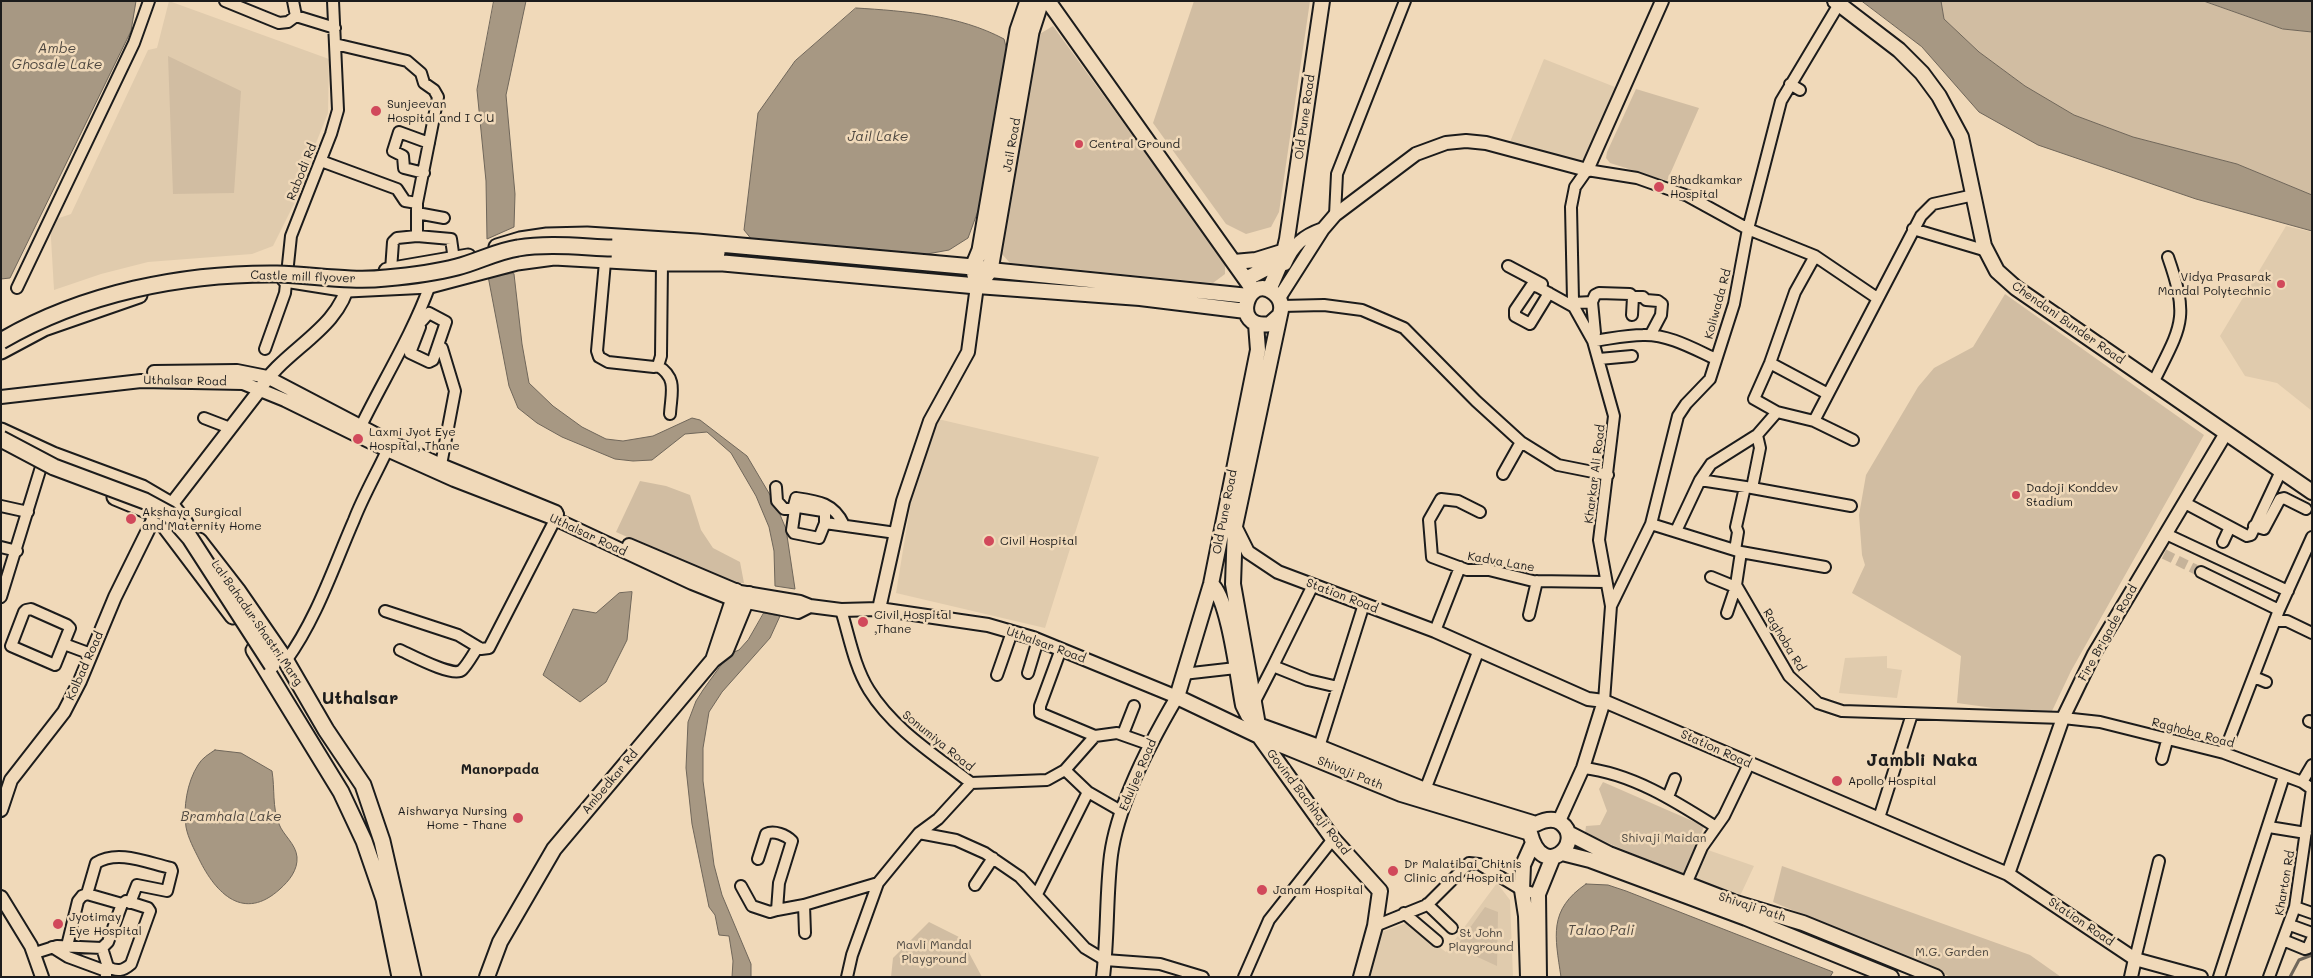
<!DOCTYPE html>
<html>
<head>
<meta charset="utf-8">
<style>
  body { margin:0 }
  #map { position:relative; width:2313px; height:978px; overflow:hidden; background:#f0d9b9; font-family:Mali,sans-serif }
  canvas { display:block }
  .frame { position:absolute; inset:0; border:2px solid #1c1c1c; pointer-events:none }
</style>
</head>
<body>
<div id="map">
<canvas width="2313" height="978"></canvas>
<div class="frame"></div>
</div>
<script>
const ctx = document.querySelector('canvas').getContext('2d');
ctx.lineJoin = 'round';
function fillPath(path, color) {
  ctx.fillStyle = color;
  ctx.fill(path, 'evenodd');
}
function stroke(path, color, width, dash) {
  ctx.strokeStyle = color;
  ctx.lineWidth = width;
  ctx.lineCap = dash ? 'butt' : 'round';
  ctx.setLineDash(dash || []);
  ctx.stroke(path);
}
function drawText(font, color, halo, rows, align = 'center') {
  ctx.font = font + ' Mali,sans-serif';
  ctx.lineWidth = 5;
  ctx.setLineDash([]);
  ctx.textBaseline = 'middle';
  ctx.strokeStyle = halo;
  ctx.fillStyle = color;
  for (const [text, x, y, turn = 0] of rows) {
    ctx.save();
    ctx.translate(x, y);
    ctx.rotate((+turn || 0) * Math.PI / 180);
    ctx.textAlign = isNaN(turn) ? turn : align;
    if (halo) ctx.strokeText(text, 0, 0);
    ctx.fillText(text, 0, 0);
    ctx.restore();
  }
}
const built = new Path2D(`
  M 169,1 L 329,59 L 328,113 L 316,143 L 306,180 L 273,246 L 252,254 L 148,262 L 101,274 L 54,290 L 50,221 L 71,214 L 148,50 L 157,48 Z
  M 1544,59 L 1620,89 L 1585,161 L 1578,162 L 1510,142 Z
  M 2286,226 L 2312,232 L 2312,411 L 2277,383 L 2245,376 L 2220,336 Z
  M 938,419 L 1099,457 L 1045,628 L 896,593 L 913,489 Z
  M 1887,656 L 1887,668 L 1902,670 L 1897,698 L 1839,693 L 1845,658 Z
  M 1705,849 L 1754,866 L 1740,896 L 1692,878 Z
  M 1497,883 L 1510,900 L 1513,977 L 1367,977 L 1379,933 L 1406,923 L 1446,952 Z`);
const green = new Path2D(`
  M 1194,1 L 1310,1 L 1279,212 L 1271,227 L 1246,234 L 1226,224 L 1153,123 Z
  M 1941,1 L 2204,1 L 2283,29 L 2312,32 L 2312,195 L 2237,164 L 2133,137 L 2074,115 L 2025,86 L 1979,52 L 1944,19 Z
  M 1053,26 L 1225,263 L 1225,274 L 1213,283 L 1010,263 L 1001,253 L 1038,35 Z
  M 168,56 L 241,91 L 234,193 L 173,194 Z
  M 1636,89 L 1699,108 L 1667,181 L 1610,163 L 1606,158 L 1607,152 Z
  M 2005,294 L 2204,435 L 2071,671 L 2052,711 L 2044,715 L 1957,703 L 1961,656 L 1852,593 L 1865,565 L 1862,555 L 1859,515 L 1866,475 L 1918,387 L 1934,368 L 1973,347 Z
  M 640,481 L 666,486 L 690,495 L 701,530 L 713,548 L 740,562 L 744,583 L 732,583 L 616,532 Z
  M 1603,782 L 1704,826 L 1686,877 L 1585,833 L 1586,826 L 1600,825 L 1607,811 L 1599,789 Z
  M 1782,866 L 2030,955 L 2061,977 L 1951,977 L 1773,902 Z
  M 1485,907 L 1498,912 L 1497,966 L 1456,947 Z
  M 929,922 L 961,938 L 982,977 L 891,977 L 893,958 Z`);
const water = new Path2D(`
  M 1,1 L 136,1 L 131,31 L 10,278 L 1,279 Z
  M 494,1 L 526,1 L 506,95 L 515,194 L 514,227 L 487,239 L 486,181 L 477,90 Z
  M 1862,1 L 1941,1 L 1944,19 L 1979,52 L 2025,86 L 2074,115 L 2133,137 L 2237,164 L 2312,195 L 2312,231 L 2196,199 L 2038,145 L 1979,112 L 1922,47 Z
  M 2204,1 L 2312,1 L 2312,32 L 2283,29 Z
  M 856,8 C 905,11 959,15 1004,39 L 1008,54 L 982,200 L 968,238 L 949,250 L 927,254 L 753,241 L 744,230 L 758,113 L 795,61 Z
  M 514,274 L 522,344 L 529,383 L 553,406 L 582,427 L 606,439 L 623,441 L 653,436 L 692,418 L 700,420 L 747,456 L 776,505 L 786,529 L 795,589 L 775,586 L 774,551 L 769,527 L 756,496 L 731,453 L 707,432 L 685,434 L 652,460 L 633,461 L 615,459 L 562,437 L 537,423 L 518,408 L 509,386 L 488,276 Z
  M 632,592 L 627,640 L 606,682 L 580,702 L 543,675 L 573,609 L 596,613 L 619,593 Z
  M 764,613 L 780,616 L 770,638 L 722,692 L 709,712 L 703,748 L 703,781 L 714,865 L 722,895 L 751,964 L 751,977 L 732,977 L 733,961 L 729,936 L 719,935 L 715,915 L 709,907 L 692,824 L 686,768 L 688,722 L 696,701 L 703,690 L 729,654 L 739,650 L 748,640 Z
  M 215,750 L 241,753 L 272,771 C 275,789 272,807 279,824 C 283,835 296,844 297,857 C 298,870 289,881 280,889 C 244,922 216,894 199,859 C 194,849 188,838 186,827 C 183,808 187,782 198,765 C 202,758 209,754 215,750 Z
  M 1586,884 L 1608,885 L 1626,891 L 1833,972 L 1830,977 L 1561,977 C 1555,936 1548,910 1586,884 Z`);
const stream = new Path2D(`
  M 2290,977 L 2299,960 L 2312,955`);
const minorTunnel = new Path2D(`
  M 2164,554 L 2201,572`);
const minor = new Path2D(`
  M 225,1 L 279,23 L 288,22 L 296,16 L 335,28
  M 293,1 L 296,16
  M 335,44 L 407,61 L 421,73 L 424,83 L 434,90 L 438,97 L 417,203 L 417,236 L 397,238 L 393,242 L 391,270
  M 1790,84 L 1800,90
  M 321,161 L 397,189 L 405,201 L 417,203
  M 424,173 L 404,168 L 403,156 L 393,151 L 399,132 L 429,143
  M 417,213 L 444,218
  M 1335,215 L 1337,174 L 1405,1
  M 1913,229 L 1987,251
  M 417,236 L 451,239 L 454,260
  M 605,262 L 597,351 L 599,357 L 608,362 L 654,367 L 658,366 L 661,356 L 662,263
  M 1508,266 L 1542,284
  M 17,288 L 134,43 L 149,1
  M 1549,293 L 1530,324 L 1515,316 L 1515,310 L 1532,285 L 1538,287 L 1574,307
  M 1592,302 L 1595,333
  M 1573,303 L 1592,302 L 1595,295 L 1599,293 L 1630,294 L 1633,297 L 1643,297 L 1646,300 L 1658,301 L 1662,304 L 1661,315 L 1652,332
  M 1282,306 L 1324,305 L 1362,310 L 1404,328 L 1476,401 L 1521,442 L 1558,465 L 1608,475
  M 1632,315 L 1633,297
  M 418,320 L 422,321 L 429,313 L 446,322 L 433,360 L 429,362 L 410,353 L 420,327
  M 1593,341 C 1609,339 1626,335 1643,335 C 1668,334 1694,349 1716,359
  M 265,349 L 285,293 L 291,236 L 331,134 L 338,110 L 333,1
  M 1599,359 L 1632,356
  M 1770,363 L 1828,394
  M 658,366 C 678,378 671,394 670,414
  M 2153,383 C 2181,326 2190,320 2168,257
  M 1777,412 L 1754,399 L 1770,363 L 1795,292 L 1815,256
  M 204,418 L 230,428
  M 1814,421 L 1853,440
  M 358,432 C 382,382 411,337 430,285
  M 1757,435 L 1777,412 L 1814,421 L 1921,216 L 1933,204 L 1974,195
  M 440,470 L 455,391 L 442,348
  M 1503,474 L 1521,442
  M 776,487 L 777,501 L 784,509 L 793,509 L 796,498 C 818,501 834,503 844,525
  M 1752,488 L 1851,506
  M 2185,503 L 2247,536 L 2251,535 L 2281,471
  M 1,506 L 28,512
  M 1480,512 L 1458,501 L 1441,499 L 1429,520 L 1432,557 L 1467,570 L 1489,570 L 1533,581 L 1606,582
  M 825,523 L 825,514 L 823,511 L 798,507 L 795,509 L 792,530 L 794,533 L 819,538 L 825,523 L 896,533
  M 1651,524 L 1741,552 L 1736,585 L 1789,676 L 1818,703 L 1842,711 L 2063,718 L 2100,722 L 2224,753 L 2302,782 L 2312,789
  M 2254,526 L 2264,529 L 2280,499 L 2284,498 L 2306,509
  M 1676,531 L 1700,480 L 1711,464 L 1757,435 L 1760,448 L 1752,488 L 1700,480
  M 2166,534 L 2288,591
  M 2223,542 L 2230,527
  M 1,547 L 17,551
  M 1735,550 L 1738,532 L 1736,527 L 1745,487
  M 1741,552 L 1825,567
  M 2201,572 L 2279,610
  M 1711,577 L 1733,586 L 1736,585
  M 1313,585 L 1273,666 L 1308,680 L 1338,687
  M 1,597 L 41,467
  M 1611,606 L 1651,524 L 1678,416 L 1686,404 L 1710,379 L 1734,304 L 1748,229 L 1781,101 L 1839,4
  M 31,609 L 67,625 L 70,628 L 55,665 L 11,646 L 24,612 L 26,610 Z
  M 841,610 C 849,635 854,666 869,690 C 893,729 935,755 971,783
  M 385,611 L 458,635 L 478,647
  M 1727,613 L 1735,589 L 1737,588
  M 1529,615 L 1537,581
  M 2275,621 L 2287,621 L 2312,633
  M 1435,631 L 1460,567
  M 64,644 L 91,654
  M 1061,649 L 1040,706 L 1040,713 L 1095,736 L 1117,733 L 1151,745
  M 400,650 C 411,655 454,678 462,670 C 468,664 473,654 478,647 L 481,649 L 489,648 L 558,514
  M 286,661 C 317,618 333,568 354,520 C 364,494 379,469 390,444
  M 1028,673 L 1038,640
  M 1183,674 L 1236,668
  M 997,675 L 1012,632
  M 2254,677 L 2266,682
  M 1604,701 L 1611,606 L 1599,540 L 1614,416 L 1593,341 L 1574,307 L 1573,300 L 1571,207 L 1575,187 L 1587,170 L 1637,178 L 1688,196 L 1748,229 L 1815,256 L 1877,298
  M 1254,703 L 1273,666
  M 2309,721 L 2312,722
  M 1123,734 L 1134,706
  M 1319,747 L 1364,604
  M 2224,753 L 2279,610 L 2312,537
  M 2162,759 L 2168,737
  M 1583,768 C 1631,773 1675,801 1716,827
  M 1065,770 L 1088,792 L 1121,811
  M 2302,782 L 2312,765
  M 971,783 L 1047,780 L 1065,770 L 1095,736
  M 1425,790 L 1478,652
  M 1668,797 L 1675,779
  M 1879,818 L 1912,714
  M 2269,827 L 2306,833
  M 919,833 L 956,840 L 985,853 L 1020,877 L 1085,948 L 1105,960 L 1160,964 L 1203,977
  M 758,859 L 766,834 C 774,830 786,835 792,841 L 779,883 L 777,910
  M 1686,884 L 1702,847 L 1724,816 L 1749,764
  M 975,885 L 993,858
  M 741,886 L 752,906 L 770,912 L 777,910 L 804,905 L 878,883
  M 87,894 L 96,863 C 118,849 148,863 171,868 L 172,871 L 167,891 L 137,885 L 130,903
  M 1037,894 L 1088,792
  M 1427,904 L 1452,928
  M 804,905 L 805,933
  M 2295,907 L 2312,913
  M 1404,913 L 1437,941
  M 2290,925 L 2312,933
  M 1375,926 L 1427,905 L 1469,863 L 1479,864 L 1522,890 L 1538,894
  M 2283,940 L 2305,949 L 2308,948 L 2312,939
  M 67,946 L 78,901 L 82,896 L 87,894 L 122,904
  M 52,947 L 68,957 L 106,971 L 106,977
  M 35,953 L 57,946 L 102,948 L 108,942 L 122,904 L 126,901 L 148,908 L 150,911 L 131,964 C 123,971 117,972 108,967 L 102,948
  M 2135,959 L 2159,861
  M 847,977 L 852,955 L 878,883 L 919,833 L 938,819 L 971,783
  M 1244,977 L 1269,920 L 1333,839
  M 2219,977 L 2284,776
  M 2269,977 L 2295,907 L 2312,789`);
const tertiary = new Path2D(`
  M 1285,264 C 1293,245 1303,236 1323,229
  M 1279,298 L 1323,229 L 1335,215 L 1416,154 L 1446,143 L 1466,141 L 1486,143 L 1587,170 L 1662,1
  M 154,372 L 237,371 L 267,377 L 391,442 L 441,465 L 556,512
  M 1,397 L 141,381 L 243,383 L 285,400 L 387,450 L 454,480 L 555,519 L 692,583 L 732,599 L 798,612 L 810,606 L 841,610 L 879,609 L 988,625 L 1033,638 L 1177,697 C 1151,741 1118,803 1111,855 C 1106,895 1108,936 1103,977
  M 1235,526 L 1248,552 L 1278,572 L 1435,631 L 1588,699 L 1604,701 L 2008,874 L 2135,959 L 2201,977
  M 629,545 L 740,592 L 800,602 L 810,606
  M 879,609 L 903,501 L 930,421 L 968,352 L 977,286
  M 1,810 L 11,780 L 64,712 L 80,681 L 115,597 L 156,514 L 171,505 L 259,391 C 282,350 339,331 349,281
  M 1559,821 L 1583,768 L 1604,701
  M 2008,874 L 2063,718 L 2094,654 L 2226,433
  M 1,897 L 31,946 L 42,977
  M 2131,977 L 2135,959`);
const secondary = new Path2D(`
  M 1048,1 L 1254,291
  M 1835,1 L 1899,50 L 1922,73 L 1939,96 L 1961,137 L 1984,246 L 1997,271 L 2016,288 L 2312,492
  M 1234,262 L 1256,260 L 1285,251
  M 990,270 L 1249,296
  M 1246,279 L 1282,260
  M 977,286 L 1140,298 L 1246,311
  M 1269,290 L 1282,260 L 1287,239 L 1322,1
  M 1256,324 L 1258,350 L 1211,584 L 1177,697 L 1259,736 L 1401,794 L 1530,833 C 1543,883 1586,842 1561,823 C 1553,817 1544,820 1536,824 L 1425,790 L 1319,747 L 1258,725 L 1233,584 L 1235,526 L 1281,310 C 1282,303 1280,298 1274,293 C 1248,271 1229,331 1270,324 L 1280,315
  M 1211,584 C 1229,598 1238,680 1243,705 L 1248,715 L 1258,725
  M 713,660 L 726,650 L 749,594
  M 1259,736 L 1333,839 L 1380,891 L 1375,926 L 1361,977
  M 1568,833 L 1609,854 L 1733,902 L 1803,923 L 1936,977
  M 1562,853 L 1590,860 L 1746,918 L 1891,977
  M 487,977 L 500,942 L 554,849 L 713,660 L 736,591
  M 1528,977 L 1526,916 L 1522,890 L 1523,865 L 1532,845
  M 1539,977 L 1538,894 L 1553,857`);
const primary = new Path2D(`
  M 497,247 L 520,240 L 547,236 L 587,235 L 697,242 L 973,267 L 990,270
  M 612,248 L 717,253
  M 387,271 L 468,257
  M 975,275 L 973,267 L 980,250 L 1018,30 L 1028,1
  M 985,277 L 990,270 L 1031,32 L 1041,1
  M 285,279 L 348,289 L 430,285 L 517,262 L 554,257 L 662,263 L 723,263 L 977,286
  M 1,351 L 44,328 L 139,295
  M 1,431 L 53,455 L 142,488 L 171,505 L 185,523
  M 115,497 L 156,514 L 233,616
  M 199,541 L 237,590 L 286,661 L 326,730 L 363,785 L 382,841 L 413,977
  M 254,650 L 341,792 L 364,841 L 384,899 L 400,977`);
const primaryBridge = new Path2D(`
  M 1,341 C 83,293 183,273 277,274 C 313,275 350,282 386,278 C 409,276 434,273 457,267 C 477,262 497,251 518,248 C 548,243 582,247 612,248
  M 1,439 L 54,467 L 145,501 L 169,514 L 190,538 L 272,665`);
const markers = [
  [376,111,6,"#d1495b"],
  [1079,144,5,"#d1495b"],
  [1659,187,6,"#d1495b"],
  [2281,284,5,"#d1495b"],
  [358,439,6,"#d1495b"],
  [2016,495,5,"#d1495b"],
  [131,519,6,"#d1495b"],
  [989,541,6,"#d1495b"],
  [863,622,6,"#d1495b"],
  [1837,781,6,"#d1495b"],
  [518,818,6,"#d1495b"],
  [1393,871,6,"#d1495b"],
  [1262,890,6,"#d1495b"],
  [58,924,6,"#d1495b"]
];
const poiNames = [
  ["Sunjeevan",387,104],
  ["Hospital and I C U",387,118],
  ["Central Ground",1089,144],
  ["Bhadkamkar",1670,180],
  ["Hospital",1670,194],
  ["Vidya Prasarak",2271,277,"right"],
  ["Mandal Polytechnic",2271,291,"right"],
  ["Laxmi Jyot Eye",369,432],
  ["Hospital, Thane",369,446],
  ["Dadoji Konddev",2026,488],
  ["Stadium",2026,502],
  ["Akshaya Surgical",142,512],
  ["and Maternity Home",142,526],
  ["Civil Hospital",1000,541],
  ["Civil Hospital",874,615],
  [",Thane",874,629],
  ["Apollo Hospital",1848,781],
  ["Aishwarya Nursing",507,811,"right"],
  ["Home - Thane",507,825,"right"],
  ["Dr Malatibai Chitnis",1404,864],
  ["Clinic and Hospital",1404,878],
  ["Janam Hospital",1273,890],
  ["Jyotimay",69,917],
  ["Eye Hospital",69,931]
];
const streetNames = [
  ["Old Pune Road",1305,117,-82],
  ["Jail Road",1012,145,-80],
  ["Rabodi Rd",302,172,-68],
  ["Castle mill flyover",303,277,2],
  ["Koliwada Rd",1718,304,-75],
  ["Chendani Bunder Road",2068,323,35],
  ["Uthalsar Road",185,381,1],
  ["Kharkar Ali Road",1595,474,-83],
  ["Old Pune Road",1225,512,-79],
  ["Uthalsar Road",588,535,25],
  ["Kadva Lane",1501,562,10],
  ["Station Road",1342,596,21],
  ["Lal Bahadur Shastri Marg",257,623,55],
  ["Fire Brigade Road",2108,633,-61],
  ["Raghoba Rd",1784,640,59],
  ["Uthalsar Road",1046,645,20],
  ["Kolbad Road",85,666,-66],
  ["Raghoba Road",2193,733,15],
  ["Sonumiya Road",938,741,39],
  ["Station Road",1716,749,24],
  ["Shivaji Path",1350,773,22],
  ["Eduljee Road",1138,775,-67],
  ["Ambedkar Rd",610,782,-50],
  ["Govind Bachhaji Road",1308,802,53],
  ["Kharton Rd",2285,883,-80],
  ["Shivaji Path",1752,907,18],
  ["Station Road",2081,922,34]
];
const parkNames = [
  ["Shivaji Maidan",1664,838],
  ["St John",1481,933],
  ["Playground",1481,947],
  ["Mavli Mandal",934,945],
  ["Playground",934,959],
  ["M.G. Garden",1952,952]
];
const waterNames = [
  ["Ambe",57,49],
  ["Ghosale Lake",57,65],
  ["Jail Lake",878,137],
  ["Bramhala Lake",231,817],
  ["Talao Pali",1601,931]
];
const neighbourhoodNames = [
  ["Manorpada",500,770]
];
const districtNames = [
  ["Uthalsar",360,698],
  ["Jambli Naka",1922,760]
];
fillPath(built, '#e0cbad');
fillPath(green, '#d1bda2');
fillPath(water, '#a79883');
stroke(water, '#6f665a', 1);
stroke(stream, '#6f665a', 3);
stroke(minorTunnel, '#c6b39a', 10, [10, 5]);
stroke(minor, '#1c1c1c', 14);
stroke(tertiary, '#1c1c1c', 16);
stroke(secondary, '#1c1c1c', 18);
stroke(primary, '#1c1c1c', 19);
stroke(minor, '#f0d9b9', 10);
stroke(tertiary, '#f0d9b9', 12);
stroke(secondary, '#f0d9b9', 14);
stroke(primary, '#f0d9b9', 15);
stroke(primaryBridge, '#1c1c1c', 19, []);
stroke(primaryBridge, '#f0d9b9', 15);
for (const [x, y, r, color] of markers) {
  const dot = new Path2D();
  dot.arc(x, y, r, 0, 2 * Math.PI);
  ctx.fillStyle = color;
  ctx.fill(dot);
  stroke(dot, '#f0d9b9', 2);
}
drawText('12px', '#1c1c1c', '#f0d9b9', poiNames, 'left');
drawText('12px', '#1c1c1c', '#f0d9b9', streetNames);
drawText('12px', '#49443e', '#f0d9b9', parkNames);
drawText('italic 14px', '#4d4740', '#f0d9b9', waterNames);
drawText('bold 14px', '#1c1c1c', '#f0d9b9', neighbourhoodNames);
drawText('bold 18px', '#1c1c1c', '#f0d9b9', districtNames);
</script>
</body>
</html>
